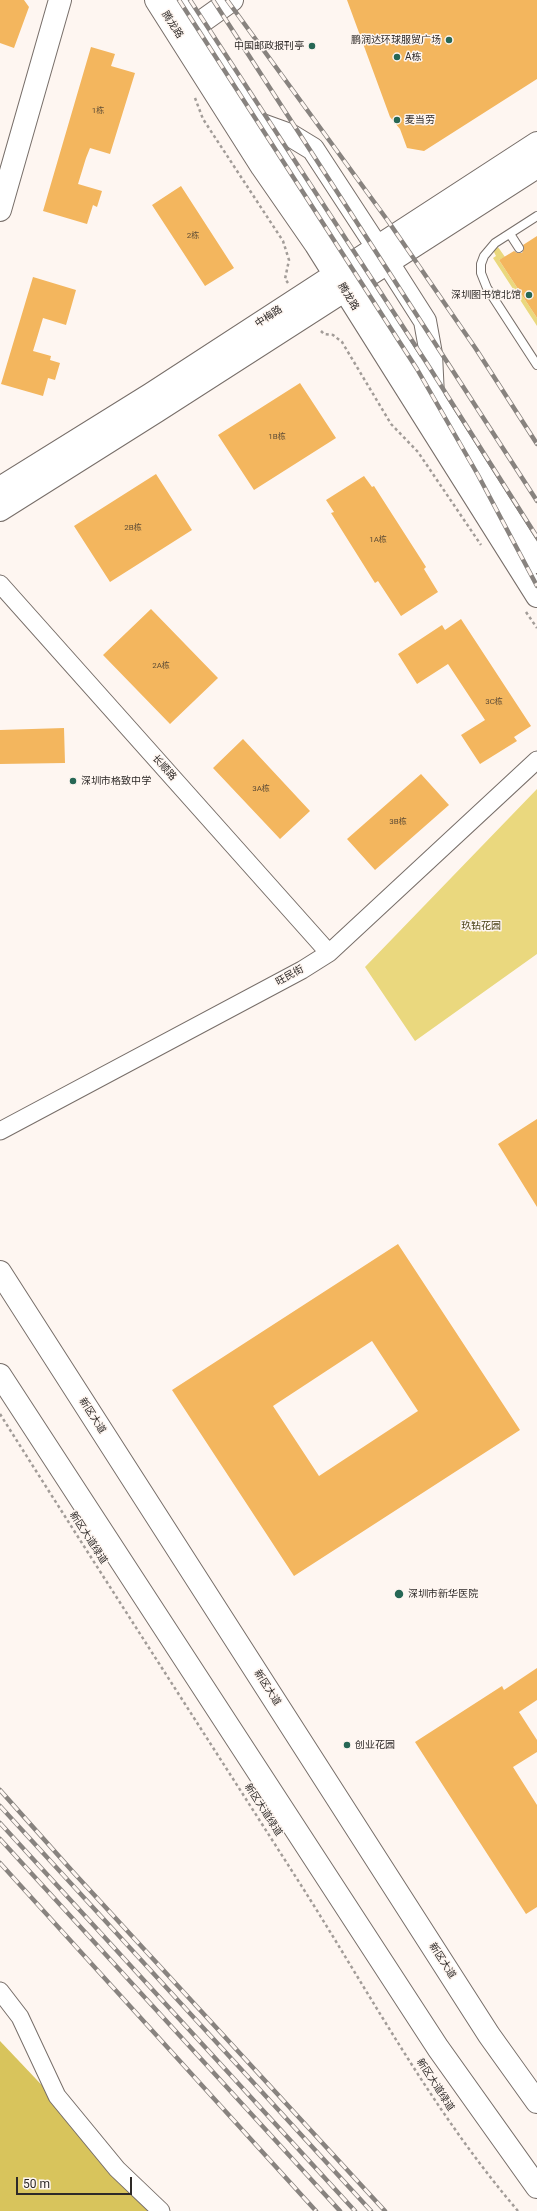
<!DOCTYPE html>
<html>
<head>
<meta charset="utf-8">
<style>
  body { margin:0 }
  #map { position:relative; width:537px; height:2211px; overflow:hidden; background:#fef6f1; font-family:Roboto,sans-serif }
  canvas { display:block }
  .scale { position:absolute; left:16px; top:2177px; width:116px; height:18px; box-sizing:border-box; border:2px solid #2e2a28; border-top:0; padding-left:5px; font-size:12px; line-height:14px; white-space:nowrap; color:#2e2a28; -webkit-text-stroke:3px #fef6f1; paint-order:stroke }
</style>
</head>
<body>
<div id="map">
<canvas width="537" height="2211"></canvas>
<div class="scale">50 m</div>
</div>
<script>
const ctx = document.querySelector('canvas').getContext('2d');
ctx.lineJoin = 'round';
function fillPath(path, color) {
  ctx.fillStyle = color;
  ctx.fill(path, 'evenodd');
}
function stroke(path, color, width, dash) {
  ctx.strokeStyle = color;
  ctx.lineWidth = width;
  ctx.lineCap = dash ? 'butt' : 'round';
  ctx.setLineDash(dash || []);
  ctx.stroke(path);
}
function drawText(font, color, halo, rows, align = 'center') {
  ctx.font = font + ' Roboto,"Noto Sans SC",sans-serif';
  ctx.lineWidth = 3;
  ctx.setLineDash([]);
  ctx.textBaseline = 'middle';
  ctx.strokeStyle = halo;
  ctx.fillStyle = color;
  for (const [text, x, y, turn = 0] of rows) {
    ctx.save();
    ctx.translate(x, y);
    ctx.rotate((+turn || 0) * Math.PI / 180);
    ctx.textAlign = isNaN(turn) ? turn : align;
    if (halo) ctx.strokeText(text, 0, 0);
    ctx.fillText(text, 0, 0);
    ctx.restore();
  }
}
const green = new Path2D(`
  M 498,247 L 505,257 L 499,260 L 537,318 L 537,326 L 493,258 L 496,256 L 493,250 Z
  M 537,789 L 537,954 L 415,1041 L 365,967 Z`);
const forest = new Path2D(`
  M 0,2041 L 161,2211 L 0,2211 Z`);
const building = new Path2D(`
  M 0,0 L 24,0 L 29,7 L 14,48 L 0,43 Z
  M 347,0 L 537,0 L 537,79 L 424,151 L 407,148 L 400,129 L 390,117 Z
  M 91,47 L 115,54 L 111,66 L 135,73 L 110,154 L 90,148 L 86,158 L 78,184 L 102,191 L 97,207 L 93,205 L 87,224 L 43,211 Z
  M 181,186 L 234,268 L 205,286 L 152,205 Z
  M 537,236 L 537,318 L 499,260 L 514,251 L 517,253 L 522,253 L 524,248 L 523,245 Z
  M 33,277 L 76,290 L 66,325 L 43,318 L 33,351 L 51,356 L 50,360 L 60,363 L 55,380 L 48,378 L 43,396 L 1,384 Z
  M 300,383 L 336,438 L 254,490 L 218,435 Z
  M 156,474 L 192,530 L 110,582 L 74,526 Z
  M 364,476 L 372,487 L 374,486 L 426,567 L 424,569 L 438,592 L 401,616 L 378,581 L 375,583 L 331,513 L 334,512 L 326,500 Z
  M 151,609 L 218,678 L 170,724 L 103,655 Z
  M 461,619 L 531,726 L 514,737 L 517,741 L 480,764 L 461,735 L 485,720 L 448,664 L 417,684 L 398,654 L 442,625 L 445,630 Z
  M 64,728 L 65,763 L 0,764 L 0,730 Z
  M 243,739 L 310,811 L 280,839 L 213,768 Z
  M 421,774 L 449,805 L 375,870 L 347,839 Z
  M 537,1119 L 537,1207 L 498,1144 Z
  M 398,1244 L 520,1430 L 294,1576 L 172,1390 ZM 372,1341 L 418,1411 L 319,1476 L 273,1406 Z
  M 537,1668 L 537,1700 L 519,1712 L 537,1740 L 537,1752 L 513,1767 L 537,1805 L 537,1907 L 526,1914 L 415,1742 L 502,1686 L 504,1690 Z`);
const path = new Path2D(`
  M 195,98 L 203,119 L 283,241 L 289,260 L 285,279 L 288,283
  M 321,331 L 324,334 L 333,335 L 342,342 L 391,424 L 418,452 L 481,545
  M 526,612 L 537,628
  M 0,1414 C 101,1574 204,1733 306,1893 C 374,2001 435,2114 518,2211`);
const lane = new Path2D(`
  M 537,216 L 495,243 L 484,256 L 481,264 L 481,273 L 487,288 L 537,365
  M 510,234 L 519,248`);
const street = new Path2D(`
  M 0,584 L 329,953
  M 0,1131 L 302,970 L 329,953 L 537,760
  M 0,1991 L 20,2017 L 57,2096 L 117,2169 L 161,2211`);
const secondary = new Path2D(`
  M 156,0 L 262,167 L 316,245 L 537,596
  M 176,0 L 331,237 L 537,562
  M 194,27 L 232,0
  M 254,122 L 290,135 L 313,149 L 377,247
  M 0,210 L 60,0
  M 388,263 L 425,321 L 431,354 L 433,396
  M 0,488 L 151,394 L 537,143
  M 0,510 L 157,411 L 537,167`);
const primary = new Path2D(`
  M 0,1272 L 489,2035 L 537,2102
  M 0,1375 L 438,2048 L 537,2187`);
const rail = new Path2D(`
  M 179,0 L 417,369 L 478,475 L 537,586
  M 190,0 L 426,362 L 537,537
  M 213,0 L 537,501
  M 227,0 L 388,221 L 476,349 L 537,444
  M 0,1790 L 74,1873 L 385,2211
  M 0,1806 L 371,2211
  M 0,1823 L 355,2211
  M 0,1839 L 340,2211
  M 0,1863 L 316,2211`);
const markers = [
  [449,40,4,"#276755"],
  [312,46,4,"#276755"],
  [397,57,4,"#276755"],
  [397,120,4,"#276755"],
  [529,295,4,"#276755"],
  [73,781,4,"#276755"],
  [399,1594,5,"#276755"],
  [347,1745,4,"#276755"]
];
const numberNames = [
  ["1栋",98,111],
  ["2栋",193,236],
  ["1B栋",277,437],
  ["2B栋",133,528],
  ["1A栋",378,540],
  ["2A栋",161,666],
  ["3C栋",494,702],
  ["3A栋",261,789],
  ["3B栋",398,822]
];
const streetNames = [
  ["腾龙路",172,25,57],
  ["腾龙路",348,297,58],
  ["中梅路",269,317,-33],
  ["长顺路",164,768,48],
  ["旺民街",290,976,-29],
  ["新区大道",92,1416,57],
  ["新区大道绿道",88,1538,57],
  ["新区大道",267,1688,57],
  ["新区大道绿道",263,1810,57],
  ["新区大道",442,1961,57],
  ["新区大道绿道",435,2085,57]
];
const poiNames = [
  ["鹏润达环球服贸广场",441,40,"right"],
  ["中国邮政报刊亭",304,46,"right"],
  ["A栋",405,57],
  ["麦当劳",405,120],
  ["深圳图书馆北馆",521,295,"right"],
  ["深圳市格致中学",81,781],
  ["深圳市新华医院",408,1594],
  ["创业花园",355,1745]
];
const parkNames = [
  ["玖钻花园",481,926]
];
fillPath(green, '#ead87e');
fillPath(forest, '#d8c45c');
fillPath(building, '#f3b65e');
stroke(lane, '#776e69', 10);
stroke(street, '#776e69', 19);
stroke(secondary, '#776e69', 24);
stroke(primary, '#776e69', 24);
stroke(path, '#a29c98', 2.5, [3, 3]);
stroke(lane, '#fff', 8);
stroke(street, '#fff', 17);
stroke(secondary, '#fff', 22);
stroke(primary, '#fff', 22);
stroke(rail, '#88837f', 4.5);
stroke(rail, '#fef6f1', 3, [9]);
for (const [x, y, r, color] of markers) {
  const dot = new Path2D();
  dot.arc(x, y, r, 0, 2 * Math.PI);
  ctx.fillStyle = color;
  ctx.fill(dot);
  stroke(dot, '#fef6f1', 1.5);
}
drawText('8px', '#5f4d36', null, numberNames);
drawText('10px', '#2e2a28', '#fef6f1', streetNames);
drawText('10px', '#2e2a28', '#fef6f1', poiNames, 'left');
drawText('10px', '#4b4318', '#fef6f1', parkNames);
</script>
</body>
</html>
